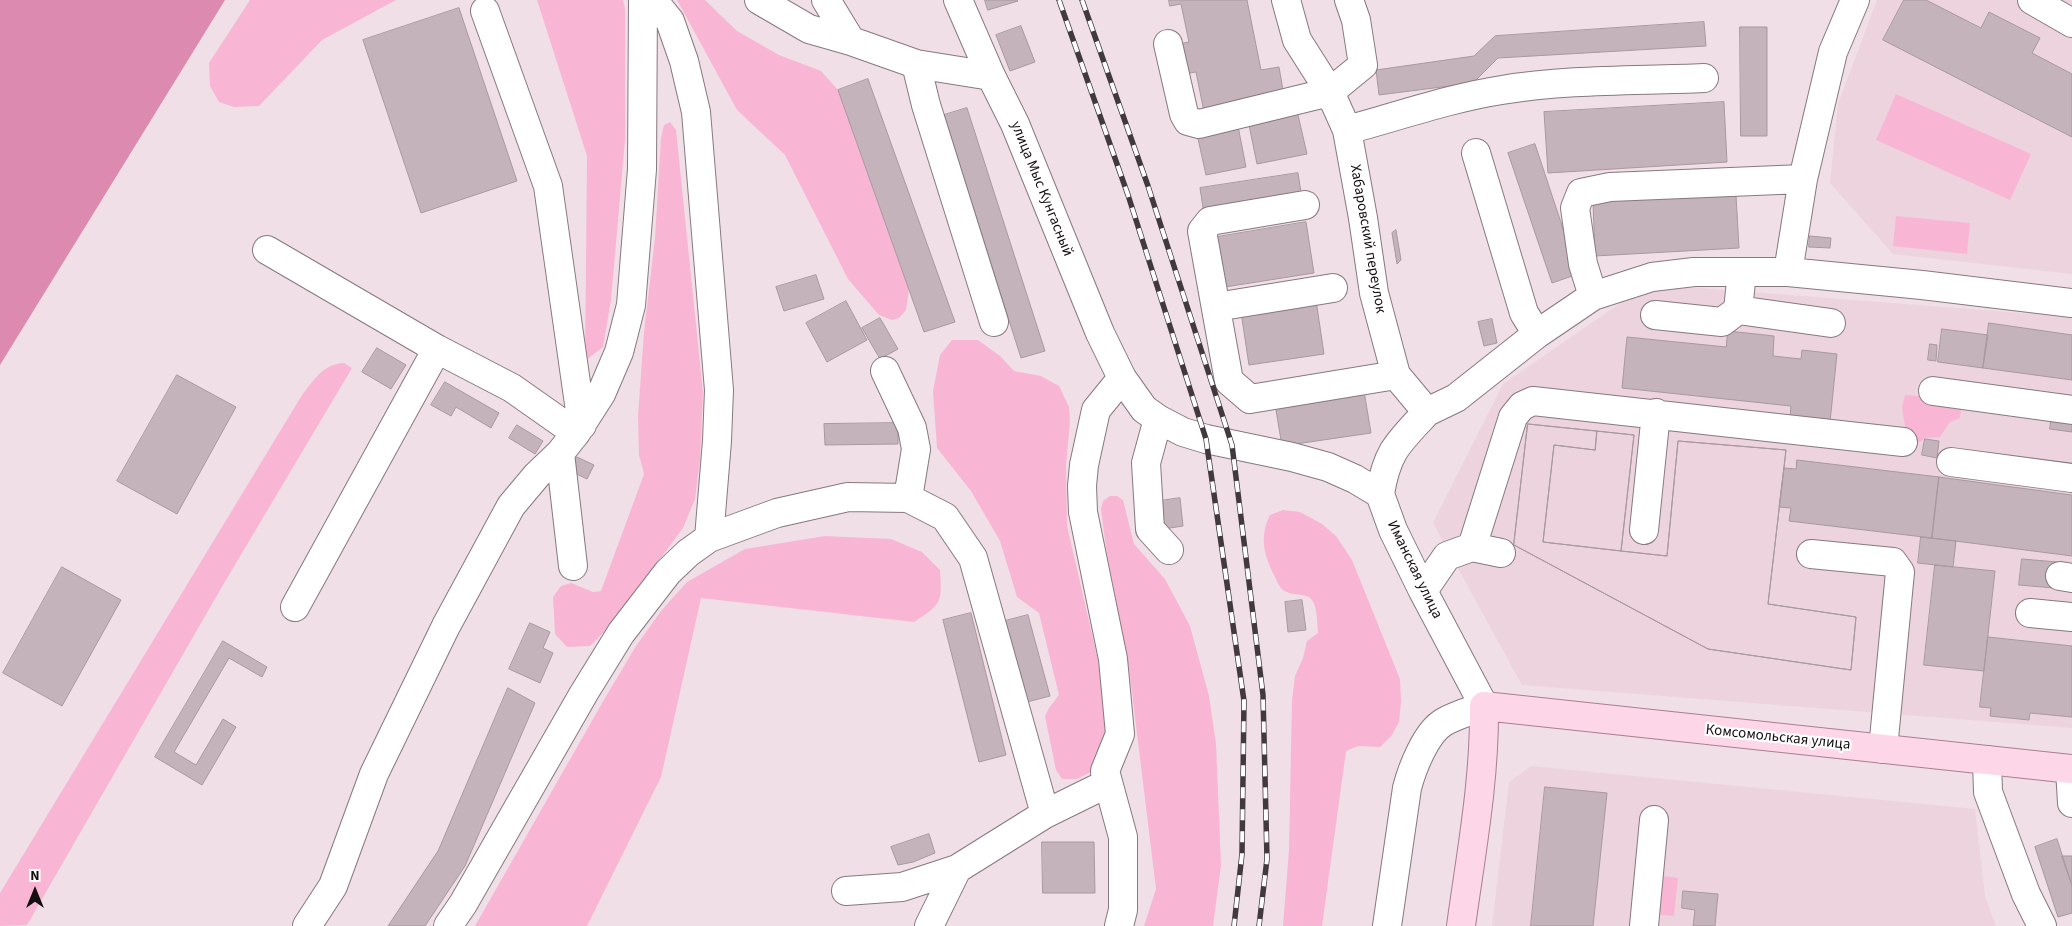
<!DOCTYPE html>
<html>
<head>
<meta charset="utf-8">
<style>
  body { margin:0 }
  #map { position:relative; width:2072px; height:926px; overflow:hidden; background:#f0dfe6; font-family:"Source Sans 3",sans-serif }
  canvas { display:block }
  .north { position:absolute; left:10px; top:866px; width:50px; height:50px; -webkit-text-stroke:4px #fff; paint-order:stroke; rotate:0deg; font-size:14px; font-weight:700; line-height:20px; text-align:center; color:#140e11 }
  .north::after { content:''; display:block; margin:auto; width:18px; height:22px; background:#140e11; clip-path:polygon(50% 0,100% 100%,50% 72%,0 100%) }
</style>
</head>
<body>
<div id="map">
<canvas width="2072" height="926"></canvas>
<div class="north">N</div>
</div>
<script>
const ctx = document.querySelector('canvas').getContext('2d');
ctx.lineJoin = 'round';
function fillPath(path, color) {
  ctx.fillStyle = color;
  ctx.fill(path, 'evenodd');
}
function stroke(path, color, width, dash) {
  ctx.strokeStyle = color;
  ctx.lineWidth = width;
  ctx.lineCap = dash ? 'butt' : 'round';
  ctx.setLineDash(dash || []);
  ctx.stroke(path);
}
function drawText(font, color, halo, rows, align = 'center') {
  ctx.font = font + ' "Source Sans 3",sans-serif';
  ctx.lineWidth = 4.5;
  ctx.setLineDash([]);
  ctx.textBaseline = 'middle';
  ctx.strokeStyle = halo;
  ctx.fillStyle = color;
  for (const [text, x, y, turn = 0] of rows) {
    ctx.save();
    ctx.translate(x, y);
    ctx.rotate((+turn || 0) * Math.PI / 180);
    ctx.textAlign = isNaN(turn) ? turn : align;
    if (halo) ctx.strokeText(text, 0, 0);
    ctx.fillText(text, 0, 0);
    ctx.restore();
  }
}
const built = new Path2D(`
  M 1877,0 L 2072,0 L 2072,274 L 1893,254 L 1830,183 L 1838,104 Z
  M 1648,284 L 2072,317 L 2072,728 L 1522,685 L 1433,523 L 1503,384 Z
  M 1531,766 L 1975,809 L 1985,896 L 1996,926 L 1492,926 L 1509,782 Z`);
const green = new Path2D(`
  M 250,0 L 396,0 L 322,40 L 259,106 L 234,107 L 219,102 L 210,86 L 209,63 Z
  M 537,0 L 623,0 L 625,8 L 625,140 L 611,300 L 603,347 L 585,361 L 587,156 Z
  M 677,0 L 705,0 L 737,31 L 779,55 L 821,71 L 838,90 L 909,289 L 906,310 L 899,318 L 892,320 L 879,315 L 848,279 L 785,155 L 737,110 Z
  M 1896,94 L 2031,154 L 2010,200 L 1876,140 Z
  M 670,122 L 676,130 L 703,393 L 700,460 L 695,499 L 683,528 L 610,626 L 590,646 L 567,647 L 555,634 L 553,597 L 561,586 L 571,583 L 593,592 L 601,591 L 644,474 L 639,455 L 638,416 L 644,332 L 655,238 L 661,138 L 664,125 Z
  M 1896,216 L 1970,223 L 1967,254 L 1893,246 Z
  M 952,340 L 978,340 L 1000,356 L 1014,371 L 1041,376 L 1059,386 L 1069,407 L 1070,421 L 1066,465 L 1067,526 L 1098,660 L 1106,720 L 1103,749 L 1097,769 L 1077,779 L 1062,779 L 1056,770 L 1045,716 L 1049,708 L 1059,695 L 1039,613 L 1017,597 L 1000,541 L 971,491 L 937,448 L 933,391 L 940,355 Z
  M 344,363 L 352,368 L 223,585 L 27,925 L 0,926 L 0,893 L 302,395 C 314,380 323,364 344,363 Z
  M 1905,395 L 1959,399 L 1962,402 L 1960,418 L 1950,422 L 1940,437 L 1925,438 L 1920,442 L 1910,442 L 1907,439 L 1902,407 Z
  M 1110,496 L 1117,496 L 1123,500 L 1134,544 L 1165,579 L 1190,626 L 1209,696 L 1216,744 L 1221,865 L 1213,926 L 1144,926 L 1156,889 L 1129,668 L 1106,548 L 1101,509 L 1103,501 Z
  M 1283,510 L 1300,512 L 1322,524 L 1336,536 L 1352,560 L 1400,679 L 1401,702 L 1399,722 L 1392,735 L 1380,747 L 1358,746 L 1346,751 L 1322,926 L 1283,926 L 1289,850 L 1292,700 L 1295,676 L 1303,658 L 1307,641 L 1318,633 C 1317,623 1318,606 1311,599 C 1305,592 1293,597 1283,590 C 1279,587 1277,581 1275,577 C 1264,556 1259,537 1270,515 Z
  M 825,536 L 891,539 L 922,552 L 940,570 C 942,603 942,604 914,622 L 701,598 L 661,777 L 587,926 L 475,926 L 605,698 L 636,646 L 661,611 L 687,582 L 745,549 Z
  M 1655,875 L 1678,878 L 1674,916 L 1651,914 Z`);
const water = new Path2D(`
  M 0,0 L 225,0 L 0,365 Z`);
const building = new Path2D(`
  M 985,0 L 1017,0 L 1018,1 L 988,10 Z
  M 1169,0 L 1247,0 L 1261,70 L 1279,67 L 1284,96 L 1204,112 L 1196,72 L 1184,74 L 1178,44 L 1189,42 L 1181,4 L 1170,6 Z
  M 1904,0 L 1926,0 L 1981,28 L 1989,12 L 2040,38 L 2032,53 L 2072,74 L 2072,137 L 1883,40 Z
  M 459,8 L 517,181 L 421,213 L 363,40 Z
  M 1704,22 L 1706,46 L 1498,58 L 1473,83 L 1379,95 L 1376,70 L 1474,56 L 1495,36 Z
  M 1021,26 L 1035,62 L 1010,71 L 996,35 Z
  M 1740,27 L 1767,27 L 1767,136 L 1741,136 Z
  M 868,79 L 955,322 L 924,332 L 838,90 Z
  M 1724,102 L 1727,162 L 1548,173 L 1544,112 Z
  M 967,108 L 1045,351 L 1021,358 L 944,115 Z
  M 1298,115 L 1307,154 L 1257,164 L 1249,125 Z
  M 1238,126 L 1246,167 L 1206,175 L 1197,134 Z
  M 1535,144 L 1578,274 L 1552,283 L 1508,153 Z
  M 1298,173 L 1302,199 L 1204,214 L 1200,188 Z
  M 1736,195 L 1739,248 L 1595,256 L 1593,202 Z
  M 1306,222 L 1314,273 L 1225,287 L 1217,237 Z
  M 1396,230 L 1401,260 L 1397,264 L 1392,233 Z
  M 1810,236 L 1831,238 L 1830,248 L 1809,247 Z
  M 816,275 L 824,299 L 784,311 L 776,287 Z
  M 1316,300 L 1324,354 L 1249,365 L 1241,312 Z
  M 846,301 L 867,340 L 827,362 L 806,323 Z
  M 880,318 L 898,349 L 880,359 L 862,328 Z
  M 1492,319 L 1497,343 L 1484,346 L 1478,322 Z
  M 1989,323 L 2072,335 L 2072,380 L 1983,368 Z
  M 1942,329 L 1988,335 L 1983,368 L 1938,362 Z
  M 1728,331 L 1774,336 L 1773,356 L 1801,359 L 1802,350 L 1837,354 L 1830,422 L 1790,417 L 1791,406 L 1622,388 L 1627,337 L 1726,347 Z
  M 1930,344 L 1937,345 L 1936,361 L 1928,360 Z
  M 377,348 L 406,365 L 391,389 L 362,372 Z
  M 177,375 L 236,407 L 177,514 L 117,481 Z
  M 445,382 L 499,413 L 491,428 L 456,407 L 451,416 L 431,405 Z
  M 1364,391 L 1371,433 L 1282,446 L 1275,404 Z
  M 2052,414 L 2072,417 L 2072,432 L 2050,429 Z
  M 898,423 L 898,444 L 825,445 L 824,424 Z
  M 1528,424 L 1634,435 L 1621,551 L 1667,556 L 1678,441 L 1786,450 L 1768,604 L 1856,617 L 1851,670 L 1708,649 L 1514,545 Z
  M 1528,424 L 1597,431 L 1595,450 L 1554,445 L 1543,542 L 1621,551 L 1667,556 L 1678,441 L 1786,450 L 1768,604 L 1856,617 L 1851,670 L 1708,649 L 1514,545 Z
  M 517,425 L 543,441 L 535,454 L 509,438 Z
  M 1597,431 L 1634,435 L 1621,551 L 1543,542 L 1554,445 L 1595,450 Z
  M 1925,439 L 1939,441 L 1937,458 L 1922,455 Z
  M 577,457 L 594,465 L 587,479 L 570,471 Z
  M 1797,460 L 1939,477 L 1932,538 L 1789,521 L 1791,508 L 1779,507 L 1784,468 L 1796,469 Z
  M 1939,477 L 2072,495 L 2072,556 L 1932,538 Z
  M 1180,498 L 1183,526 L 1157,530 L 1153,502 Z
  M 1921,537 L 1956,541 L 1953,567 L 1918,563 Z
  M 2022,559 L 2057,562 L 2054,588 L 2019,585 Z
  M 1935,565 L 1995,571 L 1984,671 L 1924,665 Z
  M 62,567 L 121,600 L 62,706 L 3,673 Z
  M 1302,600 L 1306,630 L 1288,632 L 1285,602 Z
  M 971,613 L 1006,755 L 979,762 L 943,620 Z
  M 1028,615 L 1050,696 L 1027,702 L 1005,621 Z
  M 530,623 L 550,632 L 543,648 L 553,653 L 540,683 L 509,669 Z
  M 1988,637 L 2072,646 L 2072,717 L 2030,713 L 2029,720 L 1990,716 L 1991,708 L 1980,707 Z
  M 223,641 L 267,667 L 262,677 L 229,658 L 174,752 L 196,765 L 223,719 L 236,727 L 202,785 L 155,757 Z
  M 508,688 L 535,703 L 465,866 L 425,926 L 388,926 L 438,851 Z
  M 1545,787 L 1607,793 L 1593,926 L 1531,926 Z
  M 929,834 L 935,853 L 913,862 L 898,865 L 891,847 Z
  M 2057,839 L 2072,885 L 2072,913 L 2058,917 L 2035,847 Z
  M 1042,842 L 1094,842 L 1095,893 L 1043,893 Z
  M 2062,856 L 2072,856 L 2072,885 Z
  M 1683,891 L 1718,894 L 1715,926 L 1693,926 L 1695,910 L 1682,908 Z`);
const minor = new Path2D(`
  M 653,0 L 670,21 L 684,61 L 696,112 L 719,390 L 717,441 L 709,538
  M 759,0 L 809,29 L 851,41 L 916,64 L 991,76
  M 826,0 L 851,41
  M 958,0 L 991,76 L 1015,124 L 1100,333 L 1122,378 L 1144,409 L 1158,419 L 1183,432 L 1206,439 L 1292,457 L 1328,467 L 1355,479 L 1380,494 L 1393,530 L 1423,591 L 1484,706 C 1471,711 1456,715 1444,722 C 1426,732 1412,769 1407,788 L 1387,926
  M 1286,0 L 1297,40 L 1330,92 L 1347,130 L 1363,218 L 1374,293 L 1396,375 L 1427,412 C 1398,443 1387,451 1380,494
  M 2032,0 L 2072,23
  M 485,11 L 548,186 L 582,425
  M 1168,44 L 1184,114 L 1188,121 L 1199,124 L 1330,92 L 1363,65 L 1356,20 L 1349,0
  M 916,64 L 926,105 L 994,322
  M 1347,130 C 1399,116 1450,98 1502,90 C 1568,79 1637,81 1704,78
  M 1476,153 L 1524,313 L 1537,334
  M 1305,205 L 1210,221 L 1202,231 L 1229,381 L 1250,399 L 1396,375
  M 267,250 L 437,349 L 512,388 L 576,433 L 601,394 L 619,352 L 631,305 L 642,169 L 643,0
  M 1788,272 L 1803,179 L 1833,52 L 1855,0
  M 1593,296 L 1583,264 L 1575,208 L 1581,193 L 1610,187 L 1803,179
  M 1216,307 L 1333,288
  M 1738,310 L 1831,323
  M 1655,315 L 1722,322 L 1738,310 L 1742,272
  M 885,371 L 912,428 L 916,449 L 908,498
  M 1933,391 L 2072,410
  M 1427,412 L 1456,398 L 1537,334 L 1593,296 L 1652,277 L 1694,272 L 1788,272 L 1922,285 L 2072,303
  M 1158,419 L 1146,463 L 1150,529 L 1169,550
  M 560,453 L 573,566
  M 1951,462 L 2072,478
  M 1644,530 L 1656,413
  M 1472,547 L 1513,417 L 1522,406 L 1533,401 L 1903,442
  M 1811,554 L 1893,562 L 1900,572 L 1883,749
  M 2060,576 L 2072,578
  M 1423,591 L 1447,556 L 1472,547 L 1501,553
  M 295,607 L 437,349
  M 2030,613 L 2072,617
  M 1987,760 L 1988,792 L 2026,894 L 2042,926
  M 2070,769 L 2072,803
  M 1105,771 L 1123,837 L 1123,910 L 1119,926
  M 846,891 L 902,887 L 957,869
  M 307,926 L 333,886 L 374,774 L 446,626 L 511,506 L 537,475 L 560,453 L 576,433
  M 448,926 L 463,904 L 584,693 L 621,633 L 668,572 L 688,553 L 709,538 L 777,513 L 848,497 L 908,498 L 945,517 L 973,558 L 1045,814
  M 929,926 L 957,869 L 1045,814 L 1106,784 L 1105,771 L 1120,734 L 1113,659 L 1083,512 L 1082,486 L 1084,465 L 1096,410 L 1122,378
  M 1644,926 L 1654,820`);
const major = new Path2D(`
  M 1461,926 C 1471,853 1485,780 1484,706 L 2072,769`);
const rail = new Path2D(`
  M 1059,0 L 1128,195 L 1206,439 L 1244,701 L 1242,854 L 1234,926
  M 1082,0 L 1148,186 L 1232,445 L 1263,695 L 1267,859 L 1259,926`);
const streetNames = [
  ["улица Мыс Кунгасный",1041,189,68],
  ["Хабаровский переулок",1367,239,80],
  ["Иманская улица",1414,570,64],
  ["Комсомольская улица",1778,738,6]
];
fillPath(built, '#ecd3de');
fillPath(green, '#f9b6d4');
fillPath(water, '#dc8ab0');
fillPath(building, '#c4b3ba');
stroke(building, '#a8989f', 1);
stroke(minor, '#88787f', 30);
stroke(major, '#aa7e92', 30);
stroke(minor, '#fff', 28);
stroke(major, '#fdd6e7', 28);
stroke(rail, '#41393d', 5.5);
stroke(rail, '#fff', 4, [11]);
drawText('15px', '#140e11', '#fff', streetNames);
</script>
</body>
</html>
